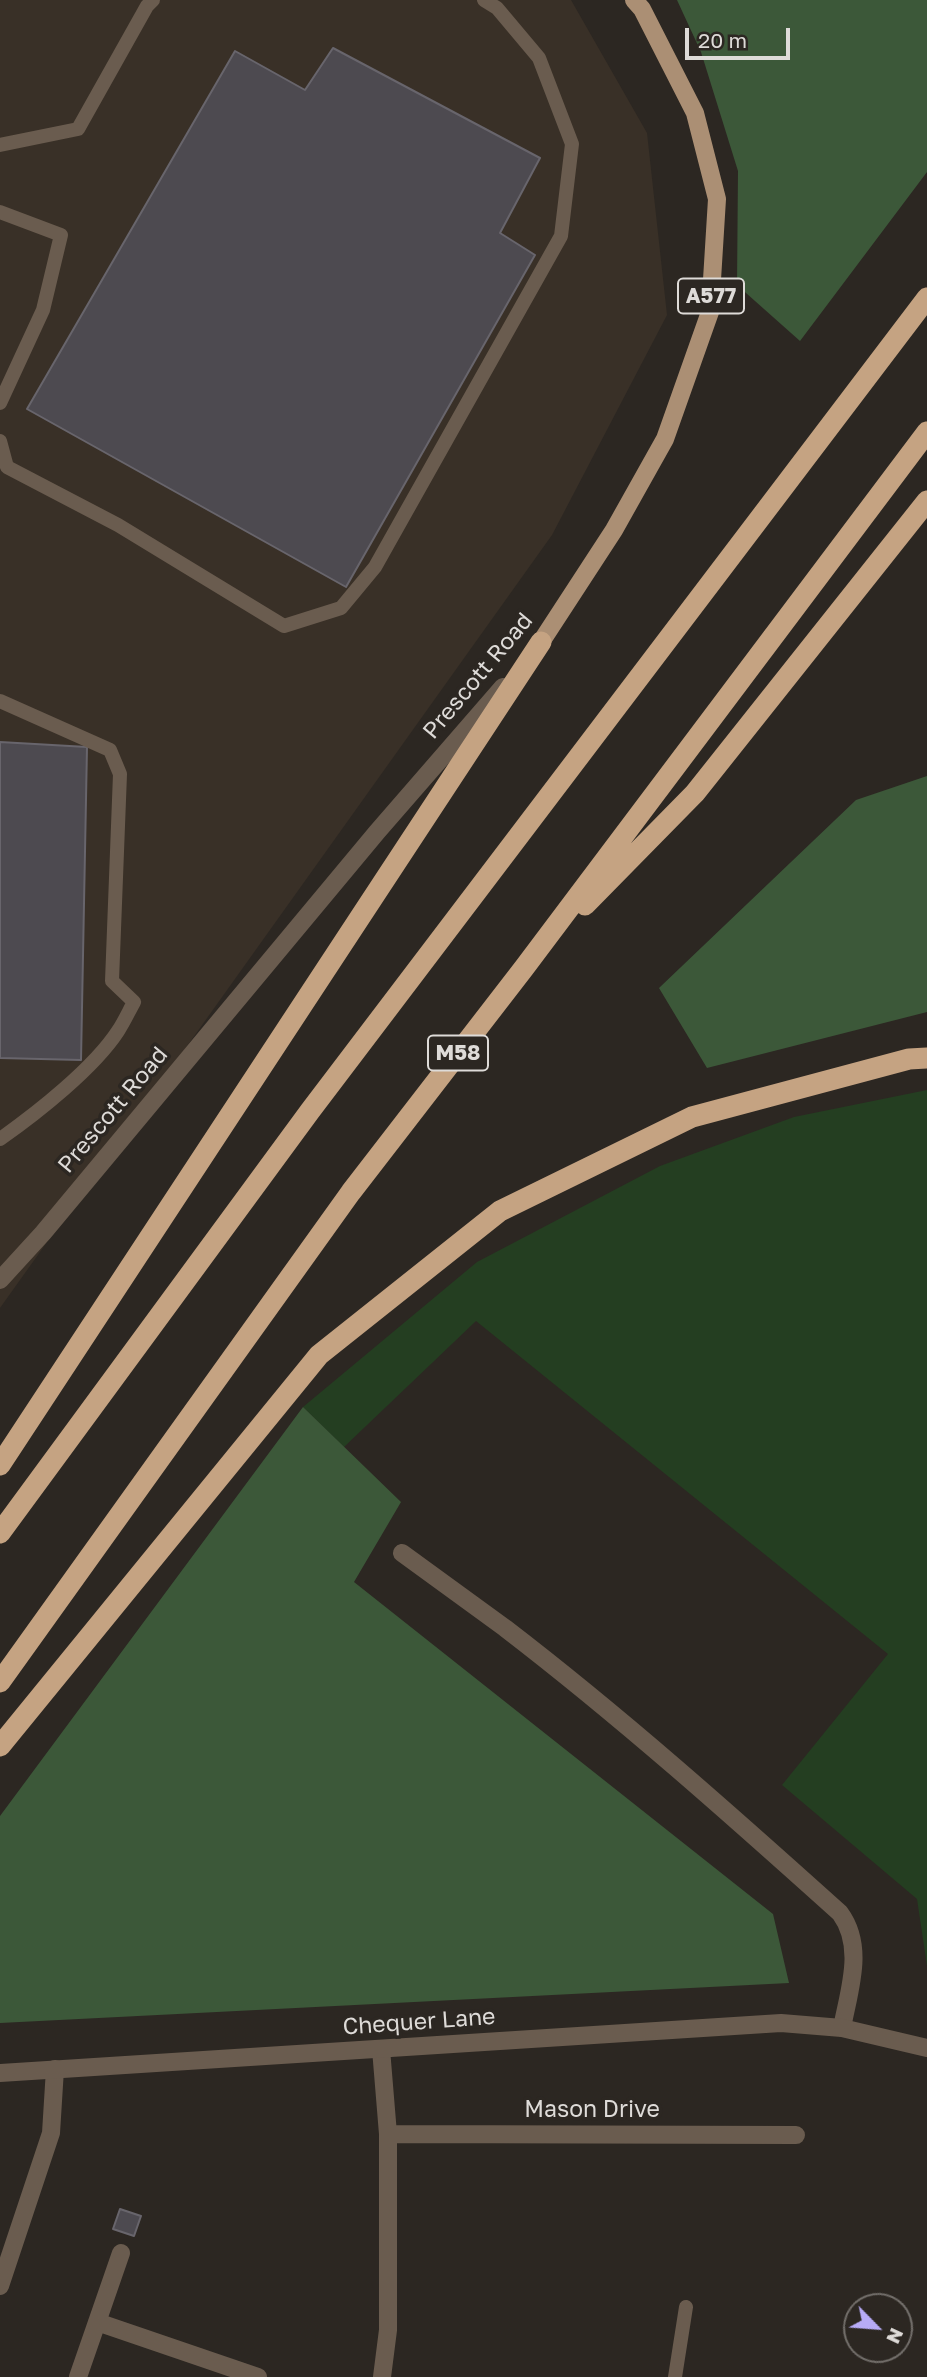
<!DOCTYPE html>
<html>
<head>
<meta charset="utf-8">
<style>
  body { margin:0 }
  #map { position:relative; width:927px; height:2377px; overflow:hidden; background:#2c2722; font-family:"Golos Text",sans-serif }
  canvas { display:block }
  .north { position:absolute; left:843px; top:2293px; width:70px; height:70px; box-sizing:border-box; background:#2c2722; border:2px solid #736f6b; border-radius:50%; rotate:115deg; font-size:19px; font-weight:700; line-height:28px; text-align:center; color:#dedbd8 }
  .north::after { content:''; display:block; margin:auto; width:24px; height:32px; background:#b7abf7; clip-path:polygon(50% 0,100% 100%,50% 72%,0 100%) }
  .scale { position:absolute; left:685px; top:28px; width:105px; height:32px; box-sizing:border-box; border:4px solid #dedbd8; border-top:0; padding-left:9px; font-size:21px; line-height:24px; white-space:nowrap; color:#dedbd8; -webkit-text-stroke:5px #2c2722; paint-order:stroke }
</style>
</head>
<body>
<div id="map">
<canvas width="927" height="2377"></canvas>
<div class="north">N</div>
<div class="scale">20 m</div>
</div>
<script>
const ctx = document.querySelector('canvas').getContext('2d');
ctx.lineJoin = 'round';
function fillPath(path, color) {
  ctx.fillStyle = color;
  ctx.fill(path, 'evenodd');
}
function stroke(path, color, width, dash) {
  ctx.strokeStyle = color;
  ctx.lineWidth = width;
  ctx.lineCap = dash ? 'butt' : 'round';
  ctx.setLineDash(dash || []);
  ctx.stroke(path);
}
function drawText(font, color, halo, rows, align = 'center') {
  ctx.font = font + ' "Golos Text",sans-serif';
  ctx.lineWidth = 7;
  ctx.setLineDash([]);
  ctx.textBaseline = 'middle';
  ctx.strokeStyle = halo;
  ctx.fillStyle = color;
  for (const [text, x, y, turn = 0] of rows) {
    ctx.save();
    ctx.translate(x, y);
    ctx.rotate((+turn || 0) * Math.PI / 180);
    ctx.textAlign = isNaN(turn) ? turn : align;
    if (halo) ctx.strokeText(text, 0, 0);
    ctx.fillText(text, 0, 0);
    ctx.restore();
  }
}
const built = new Path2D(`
  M 0,0 L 571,0 L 647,133 L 667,315 L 552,535 L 0,1308 Z`);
const green = new Path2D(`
  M 927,1090 L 927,1966 L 917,1899 L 782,1785 L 888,1654 L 476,1321 L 344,1447 L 303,1407 L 477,1262 L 660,1166 L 794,1117 Z`);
const forest = new Path2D(`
  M 677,0 L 927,0 L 927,172 L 800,341 L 737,285 L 738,171 L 701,52 Z
  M 927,776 L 927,1012 L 707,1068 L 659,988 L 856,800 Z
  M 303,1407 L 401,1502 L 354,1582 L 773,1914 L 789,1983 L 0,2023 L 0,1816 Z`);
const building = new Path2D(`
  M 333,48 L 540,158 L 500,233 L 535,255 L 346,587 L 27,409 L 235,51 L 305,90 Z
  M 0,742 L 87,747 L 81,1060 L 0,1058 Z
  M 120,2209 L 141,2216 L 134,2236 L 113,2229 Z`);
const service = new Path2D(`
  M 0,145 L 78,129 L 147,6 L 153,0
  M 0,212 L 61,235 L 43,310 L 0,403
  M 0,441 L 7,467 L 118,525 L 284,626 L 341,608 L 375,567 L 561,236 L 572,144 L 539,58 L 497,8 L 484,0
  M 0,701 L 110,750 L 120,774 L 112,981 L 134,1002 C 129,1011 124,1022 118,1031 C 94,1068 37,1113 0,1139
  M 675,2377 L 686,2307`);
const minor = new Path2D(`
  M 402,1553 C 436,1578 471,1603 505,1628 C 621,1717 731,1815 840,1913 C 865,1947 849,1990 842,2028
  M 381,2049 L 388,2134 L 388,2330 L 382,2377
  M 388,2134 L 796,2135
  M 0,2286 L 51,2133 L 55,2069
  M 97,2322 L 258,2377
  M 78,2377 L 121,2253`);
const tertiary = new Path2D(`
  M 0,1280 L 43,1233 L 377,832 L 503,687
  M 0,2073 L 781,2023 L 842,2028 L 927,2048`);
const primary = new Path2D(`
  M 541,642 L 614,530 L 665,439 L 710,312 L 717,199 L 695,113 L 642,9 L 634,0`);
const motorway = new Path2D(`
  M 585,905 L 695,793 L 927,501
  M 0,1465 L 541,642
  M 0,1533 L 310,1111 L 927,298
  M 0,1682 L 351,1192 L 524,968 L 927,432
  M 0,1746 L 319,1355 L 500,1211 L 692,1117 L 909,1059 L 927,1058`);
const shields = [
  [711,296,66],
  [458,1053,60]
];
const shieldNames = [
  ["A577",711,296],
  ["M58",458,1053]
];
const streetNames = [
  ["Prescott Road",478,676,-50],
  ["Prescott Road",113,1110,-50],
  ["Chequer Lane",419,2022,-4],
  ["Mason Drive",592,2110]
];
fillPath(built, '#393027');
fillPath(green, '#243e21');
fillPath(forest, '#3c5839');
fillPath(building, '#4d4a50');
stroke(building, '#68656c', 2);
stroke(service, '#6a5c4f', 14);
stroke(minor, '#6a5c4f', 18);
stroke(tertiary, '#6a5c4f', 18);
stroke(primary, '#ab8f74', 18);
stroke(motorway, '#c5a382', 21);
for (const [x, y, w] of shields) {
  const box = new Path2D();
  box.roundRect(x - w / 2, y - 17.5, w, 35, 5);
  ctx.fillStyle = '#2c2722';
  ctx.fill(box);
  stroke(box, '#dedbd8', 2);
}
drawText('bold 21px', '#dedbd8', null, shieldNames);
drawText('23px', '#dedbd8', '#2c2722', streetNames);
</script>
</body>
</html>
